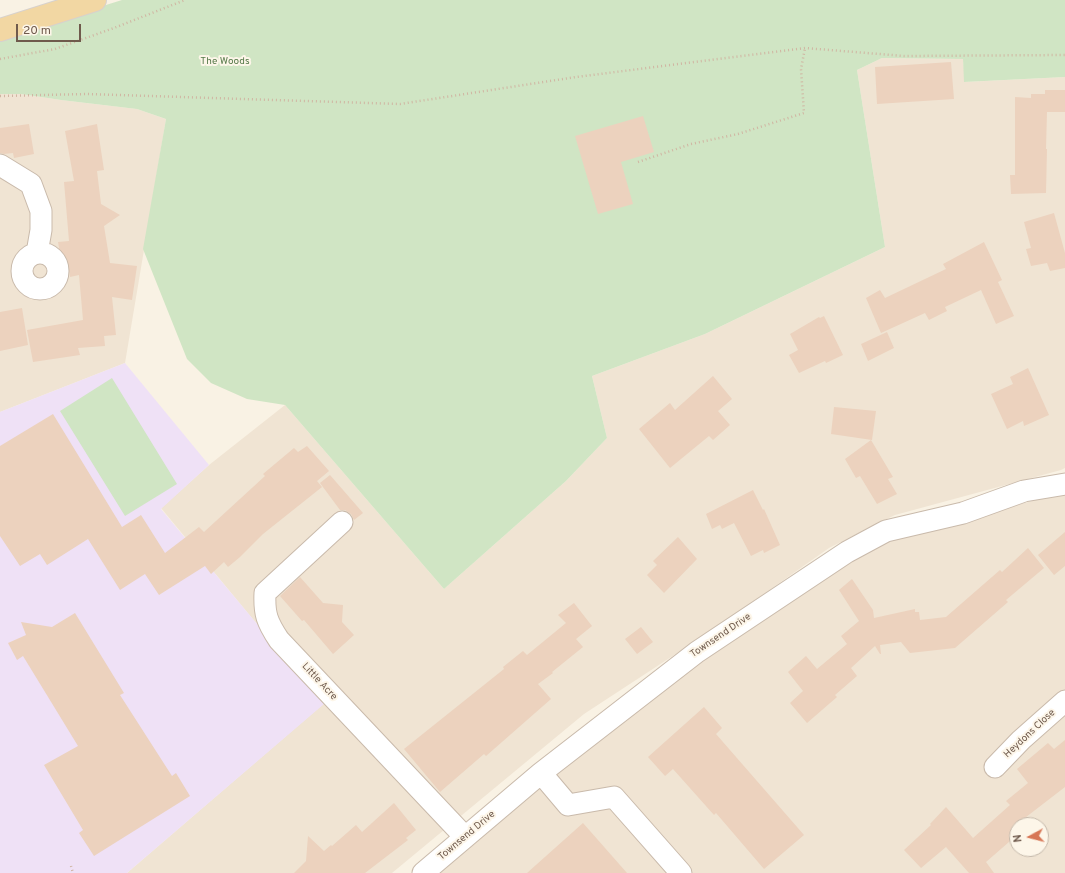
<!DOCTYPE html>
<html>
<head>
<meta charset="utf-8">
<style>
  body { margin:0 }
  #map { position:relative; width:1065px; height:873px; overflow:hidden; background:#f9f2e4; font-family:Overpass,sans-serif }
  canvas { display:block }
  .north { position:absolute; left:1009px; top:817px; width:40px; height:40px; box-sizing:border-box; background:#fdf6e9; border:1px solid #c4b8aa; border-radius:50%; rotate:263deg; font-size:11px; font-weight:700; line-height:16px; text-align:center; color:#6f5a4c }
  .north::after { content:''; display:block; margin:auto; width:14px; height:18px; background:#d77655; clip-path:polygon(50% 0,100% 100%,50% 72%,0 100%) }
  .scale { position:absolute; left:16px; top:24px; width:65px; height:18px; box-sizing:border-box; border:2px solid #6f5a4c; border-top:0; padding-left:5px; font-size:12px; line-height:14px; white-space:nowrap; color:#6f5a4c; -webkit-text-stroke:3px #fdf6e9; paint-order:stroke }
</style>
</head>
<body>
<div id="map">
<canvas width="1065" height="873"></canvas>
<div class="north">N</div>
<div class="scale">20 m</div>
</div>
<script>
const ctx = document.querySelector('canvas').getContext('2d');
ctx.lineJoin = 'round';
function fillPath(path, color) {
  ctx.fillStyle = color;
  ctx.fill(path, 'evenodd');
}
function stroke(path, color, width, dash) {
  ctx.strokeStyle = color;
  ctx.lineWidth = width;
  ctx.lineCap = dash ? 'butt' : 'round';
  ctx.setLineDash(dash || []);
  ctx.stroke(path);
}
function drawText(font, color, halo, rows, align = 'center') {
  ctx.font = font + ' Overpass,sans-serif';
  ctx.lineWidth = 4;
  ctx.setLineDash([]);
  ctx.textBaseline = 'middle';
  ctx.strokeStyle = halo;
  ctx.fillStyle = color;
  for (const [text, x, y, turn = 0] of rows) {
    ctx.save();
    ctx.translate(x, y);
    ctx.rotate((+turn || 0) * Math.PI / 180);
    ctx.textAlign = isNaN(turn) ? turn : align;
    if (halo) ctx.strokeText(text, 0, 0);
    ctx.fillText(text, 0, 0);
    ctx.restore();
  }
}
const residential = new Path2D(`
  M 882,58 L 963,59 L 965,82 L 1065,77 L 1065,468 L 1061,470 L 895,515 L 829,548 L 720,625 L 584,714 L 392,873 L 127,873 L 323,704 L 161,508 L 209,465 L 285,405 L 444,589 L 566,481 L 607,438 L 592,376 L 705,334 L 885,247 L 857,70 Z
  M 0,94 L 21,94 L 61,100 L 137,109 L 166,119 L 125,363 L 0,412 Z
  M 1065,490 L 1065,873 L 437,873 L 659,690 L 833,569 L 899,535 L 1010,507 L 1057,494 ZM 1017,825 L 1041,825 L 1041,849 L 1017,849 Z`);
const education = new Path2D(`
  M 125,363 L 209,465 L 161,509 L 324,704 L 127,873 L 0,873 L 0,412 Z`);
const green = new Path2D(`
  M 122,0 L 1065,0 L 1065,77 L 964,82 L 963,59 L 882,58 L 857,70 L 885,247 L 705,334 L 592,376 L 607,438 L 566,481 L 444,589 L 285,405 L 247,399 L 211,383 L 187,359 L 143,249 L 166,119 L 137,109 L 61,100 L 21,94 L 0,94 L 0,38 Z
  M 112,378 L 177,484 L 125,516 L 60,411 Z`);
const building = new Path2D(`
  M 951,62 L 954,99 L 877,104 L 875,67 Z
  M 1045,90 L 1065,90 L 1065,112 L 1047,112 L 1046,149 L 1047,149 L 1046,193 L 1011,194 L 1010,175 L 1015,175 L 1015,97 L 1031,98 L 1031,94 L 1045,94 Z
  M 643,116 L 654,152 L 621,162 L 633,204 L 598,214 L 575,136 Z
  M 29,124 L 34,154 L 14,158 L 13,153 L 4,154 L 0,153 L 0,128 Z
  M 97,124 L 104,170 L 97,171 L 101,204 L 120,215 L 104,226 L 110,263 L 137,266 L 132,300 L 112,297 L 116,335 L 104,336 L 105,346 L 78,348 L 80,355 L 33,362 L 27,330 L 83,320 L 79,275 L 70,277 L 67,259 L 61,260 L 58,242 L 69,241 L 64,182 L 74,181 L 65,131 Z
  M 1054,213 L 1065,253 L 1065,268 L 1050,271 L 1047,263 L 1031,266 L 1026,249 L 1031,248 L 1024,222 Z
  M 984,242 L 1002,280 L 998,282 L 1014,316 L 996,324 L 981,290 L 945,307 L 947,311 L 929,320 L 925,313 L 881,333 L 866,298 L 880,290 L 885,298 L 946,269 L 943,264 Z
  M 22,308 L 28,345 L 0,351 L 0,312 Z
  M 824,316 L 843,355 L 826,363 L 825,361 L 799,373 L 789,355 L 798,350 L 790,334 L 819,317 L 820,318 Z
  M 887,332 L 894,348 L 868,361 L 861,344 Z
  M 1028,368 L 1049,415 L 1024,426 L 1023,421 L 1007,429 L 991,394 L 1013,384 L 1010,377 Z
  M 713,376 L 732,399 L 718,411 L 730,425 L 713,440 L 709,436 L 670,468 L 639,429 L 670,403 L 675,410 Z
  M 834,407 L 876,411 L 872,440 L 831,434 Z
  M 53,414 L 122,527 L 141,515 L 165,553 L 199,527 L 204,532 L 265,476 L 263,474 L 294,448 L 298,452 L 307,446 L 329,471 L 317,481 L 322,487 L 263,534 L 240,557 L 228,567 L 224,562 L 211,574 L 205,566 L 159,595 L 145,574 L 120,590 L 88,539 L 47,565 L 40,554 L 20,566 L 0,536 L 0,446 Z
  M 871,440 L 893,477 L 888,479 L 897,494 L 877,504 L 860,476 L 856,478 L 845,459 Z
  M 330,475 L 363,513 L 354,520 L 351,514 L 345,510 L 340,510 L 320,483 Z
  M 753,490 L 763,510 L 764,509 L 780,545 L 764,553 L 763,550 L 751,556 L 734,523 L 722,529 L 720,525 L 712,529 L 706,514 Z
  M 1065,532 L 1065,566 L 1054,575 L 1038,555 Z
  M 678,537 L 697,559 L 664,593 L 647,575 L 657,565 L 653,561 Z
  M 1028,548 L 1044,568 L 1006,600 L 1008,602 L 955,648 L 910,653 L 901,642 L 880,645 L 881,654 L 880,654 L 875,646 L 851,668 L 857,676 L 835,695 L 837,697 L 807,723 L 790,703 L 803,691 L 788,672 L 806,656 L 817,669 L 847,644 L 841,636 L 859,621 L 839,590 L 852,579 L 873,610 L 874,618 L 915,609 L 915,612 L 919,612 L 920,620 L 946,617 L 1000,570 L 1002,572 Z
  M 300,577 L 323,603 L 343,605 L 342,622 L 354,635 L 333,654 L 304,620 L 302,621 L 280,596 Z
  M 574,603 L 592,626 L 576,639 L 583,647 L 552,672 L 553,673 L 538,684 L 551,699 L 486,756 L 484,754 L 440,792 L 404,749 L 504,669 L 503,667 L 523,651 L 527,655 L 566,623 L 558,615 Z
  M 75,613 L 124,693 L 120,695 L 172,776 L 176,773 L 190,796 L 94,856 L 79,833 L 83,830 L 44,765 L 78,746 L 23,656 L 17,660 L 8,643 L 26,635 L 21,622 L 52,627 Z
  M 641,627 L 653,642 L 637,654 L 625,639 Z
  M 704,707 L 722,728 L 716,734 L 804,835 L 764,869 L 716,813 L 714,815 L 673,769 L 665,776 L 648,757 Z
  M 1065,740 L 1065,787 L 1017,824 L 1017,835 L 986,862 L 994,873 L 969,873 L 946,847 L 921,868 L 904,850 L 931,825 L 930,824 L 946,807 L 973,838 L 1010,805 L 1006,801 L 1028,783 L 1017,769 L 1048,743 L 1054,749 Z
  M 394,803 L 416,830 L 406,838 L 408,840 L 365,873 L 294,873 L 306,861 L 308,836 L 324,851 L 331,845 L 332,846 L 356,825 L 362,832 Z
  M 583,823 L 627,873 L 527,873 Z`);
const path = new Path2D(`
  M 0,59 L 55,49 L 114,28 L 185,0
  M 0,96 L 87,94 L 400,104 L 576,77 L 805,48 L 904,56 L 1065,55
  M 638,162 L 691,144 L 738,134 L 804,113 L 801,69 L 805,48
  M 71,866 L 73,873`);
const minor = new Path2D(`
  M 0,165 L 31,184 L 41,211 L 41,230 L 37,253
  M22 271a18 18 0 1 1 36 0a18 18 0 1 1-36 0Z
  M 342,522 L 265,593 C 264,614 267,622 279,640 L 465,837
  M 995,767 L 1021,740 L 1065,701
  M 541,773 L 568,805 L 614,797 L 681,873
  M 423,873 L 541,773 L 697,652 L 847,552 L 886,531 L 963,513 L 1024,491 L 1065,484`);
const primary = new Path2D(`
  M 0,30 L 95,0`);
const parkNames = [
  ["The Woods",225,62]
];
const streetNames = [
  ["Townsend Drive",721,636,-34],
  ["Little Acre",319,682,47],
  ["Heydons Close",1030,734,-43],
  ["Townsend Drive",467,836,-40]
];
fillPath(residential, '#f0e4d3');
fillPath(education, '#efe1f6');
fillPath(green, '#d0e5c4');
fillPath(building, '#ecd2be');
stroke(minor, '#c9baab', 23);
stroke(primary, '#d7d1cd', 24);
stroke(path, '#d0b5a2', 2.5, [1, 3]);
stroke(minor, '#fff', 21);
stroke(primary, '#f2d7a3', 22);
drawText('10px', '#557949', '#fdf6e9', parkNames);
drawText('10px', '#6f5a4c', '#fdf6e9', streetNames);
</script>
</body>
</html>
